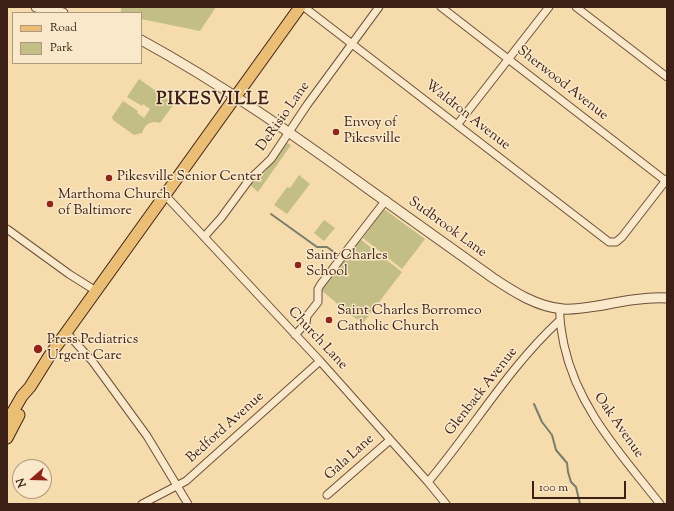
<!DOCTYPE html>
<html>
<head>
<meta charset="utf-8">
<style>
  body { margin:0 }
  #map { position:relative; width:674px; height:511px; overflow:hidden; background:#f6dbac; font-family:"Sorts Mill Goudy",serif }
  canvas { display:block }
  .frame { position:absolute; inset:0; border:8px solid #3e2116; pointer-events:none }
  .legend { position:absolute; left:12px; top:12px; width:130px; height:52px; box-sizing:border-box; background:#f9e8c9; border:1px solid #ae9881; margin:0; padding:5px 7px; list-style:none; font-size:12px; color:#3e2116 }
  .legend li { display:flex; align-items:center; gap:8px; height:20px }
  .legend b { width:20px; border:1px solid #ae9881 }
  .north { position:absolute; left:12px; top:459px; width:40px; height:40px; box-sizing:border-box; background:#f9e8c9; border:1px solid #ae9881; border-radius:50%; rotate:250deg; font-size:11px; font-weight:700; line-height:16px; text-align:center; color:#3e2116 }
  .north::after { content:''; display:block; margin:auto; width:14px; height:18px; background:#8f2418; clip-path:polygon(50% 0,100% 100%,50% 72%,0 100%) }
  .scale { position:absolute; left:532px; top:481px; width:94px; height:18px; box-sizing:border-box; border:2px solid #3e2116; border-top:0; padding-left:5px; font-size:12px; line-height:14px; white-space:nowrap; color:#3e2116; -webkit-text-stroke:3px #f9e8c9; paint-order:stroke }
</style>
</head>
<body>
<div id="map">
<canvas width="674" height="511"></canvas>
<div class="frame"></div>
<ul class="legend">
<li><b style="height:5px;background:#ebbe76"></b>Road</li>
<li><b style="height:11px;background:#c2be85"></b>Park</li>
</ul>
<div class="north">N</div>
<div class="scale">100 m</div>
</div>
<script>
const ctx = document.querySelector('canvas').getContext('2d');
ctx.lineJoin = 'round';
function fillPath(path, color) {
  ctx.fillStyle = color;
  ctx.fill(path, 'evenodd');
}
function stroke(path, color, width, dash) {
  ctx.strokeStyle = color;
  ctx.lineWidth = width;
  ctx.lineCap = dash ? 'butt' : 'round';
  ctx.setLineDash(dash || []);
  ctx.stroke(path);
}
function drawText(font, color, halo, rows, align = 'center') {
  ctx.font = font + ' "Sorts Mill Goudy",serif';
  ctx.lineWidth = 3;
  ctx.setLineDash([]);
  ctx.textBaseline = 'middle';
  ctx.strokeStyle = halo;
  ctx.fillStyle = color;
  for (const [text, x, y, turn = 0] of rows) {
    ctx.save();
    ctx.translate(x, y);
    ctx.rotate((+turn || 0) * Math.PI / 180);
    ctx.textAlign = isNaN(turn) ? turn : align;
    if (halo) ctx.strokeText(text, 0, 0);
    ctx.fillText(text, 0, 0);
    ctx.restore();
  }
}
const green = new Path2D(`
  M 121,7 L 216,7 L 200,31 L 141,19 L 141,13 L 121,13 Z
  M 139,79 L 173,103 L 174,104 L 160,123 C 151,120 145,124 142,133 L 134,135 L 113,120 L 112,117 L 123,101 L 138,111 L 137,113 L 144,118 L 150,109 L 143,104 L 142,106 L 127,97 Z
  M 287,143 L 291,145 L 258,192 L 250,185 L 264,173 Z
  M 299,175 L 310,184 L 287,214 L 274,205 L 287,187 L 290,188 Z
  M 384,209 L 425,239 L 402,269 L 363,238 Z
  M 324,220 L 335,228 L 324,241 L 314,233 Z
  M 360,239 L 402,272 L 363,323 L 352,316 L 321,290 Z`);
const stream = new Path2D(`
  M 271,214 L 317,247 L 327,247 L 339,256
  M 534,404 L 542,422 L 552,435 L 556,450 L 567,463 L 568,472 L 571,482 L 576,487 L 580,504`);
const minor = new Path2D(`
  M 304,7 L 609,242 L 616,242 L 622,237 L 667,179
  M 441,7 L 667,182
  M 576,7 L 667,77
  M 457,125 L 549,7
  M 165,195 L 320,361 L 428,482 L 446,504
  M 7,229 L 69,274 L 96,291
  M 204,237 L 221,218 L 249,180 L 271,159 L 307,105 L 379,7
  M 560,309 C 559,322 562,333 564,345 C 578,409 621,454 660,504
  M 66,332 L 93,362 L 147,436 L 188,504
  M 295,335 L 306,323 L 307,316 L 318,302 L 318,289 L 321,284 L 386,200
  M 428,482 C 473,429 508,368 559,321
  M 327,495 L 390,440
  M 142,504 L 186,481 L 320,361`);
const tertiary = new Path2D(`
  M 36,7 L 63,13
  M 141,40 C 220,83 294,135 367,188 C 409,218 451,248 493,278 C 514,292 537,307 563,309 C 576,310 590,307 603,305 C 624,301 645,297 667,298`);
const primary = new Path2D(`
  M 7,422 L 22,396 L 30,387 L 50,355 L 300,7
  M 7,438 L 19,415`);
const markers = [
  [336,132,4,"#8f2418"],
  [109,178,4,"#8f2418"],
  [50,204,4,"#8f2418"],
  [298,265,4,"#8f2418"],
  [329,320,4,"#8f2418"],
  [38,349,5,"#8f2418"]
];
const streetNames = [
  ["Sherwood Avenue",562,84,38],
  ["Waldron Avenue",467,116,38],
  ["DeRisio Lane",284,117,-55],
  ["Sudbrook Lane",447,228,36],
  ["Church Lane",317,339,47],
  ["Glenback Avenue",482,392,-52],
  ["Oak Avenue",618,426,55],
  ["Bedford Avenue",226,428,-42],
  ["Gala Lane",350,458,-42]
];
const poiNames = [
  ["Envoy of",344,124],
  ["Pikesville",344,140],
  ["Pikesville Senior Center",117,178],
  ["Marthoma Church",58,196],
  ["of Baltimore",58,212],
  ["Saint Charles",306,257],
  ["School",306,273],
  ["Saint Charles Borromeo",337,312],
  ["Catholic Church",337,328],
  ["Press Pediatrics",47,341],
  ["Urgent Care",47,357]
];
const districtNames = [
  ["PIKESVILLE",213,101]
];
fillPath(green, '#c2be85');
stroke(stream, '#787e6c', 2);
stroke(minor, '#6c503c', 9);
stroke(tertiary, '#6c503c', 11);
stroke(primary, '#3e2116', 13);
stroke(minor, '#f9e8c9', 7);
stroke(tertiary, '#f9e8c9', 9);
stroke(primary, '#ebbe76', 11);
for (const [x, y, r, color] of markers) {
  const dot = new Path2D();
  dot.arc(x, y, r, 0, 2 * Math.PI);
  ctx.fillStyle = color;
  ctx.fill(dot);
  stroke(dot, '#f9e8c9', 1.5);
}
drawText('14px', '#3e2116', '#f9e8c9', streetNames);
drawText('14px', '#3e2116', '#f9e8c9', poiNames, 'left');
ctx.letterSpacing = '1px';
drawText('bold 18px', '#3e2116', '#f9e8c9', districtNames);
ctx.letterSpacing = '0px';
</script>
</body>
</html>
